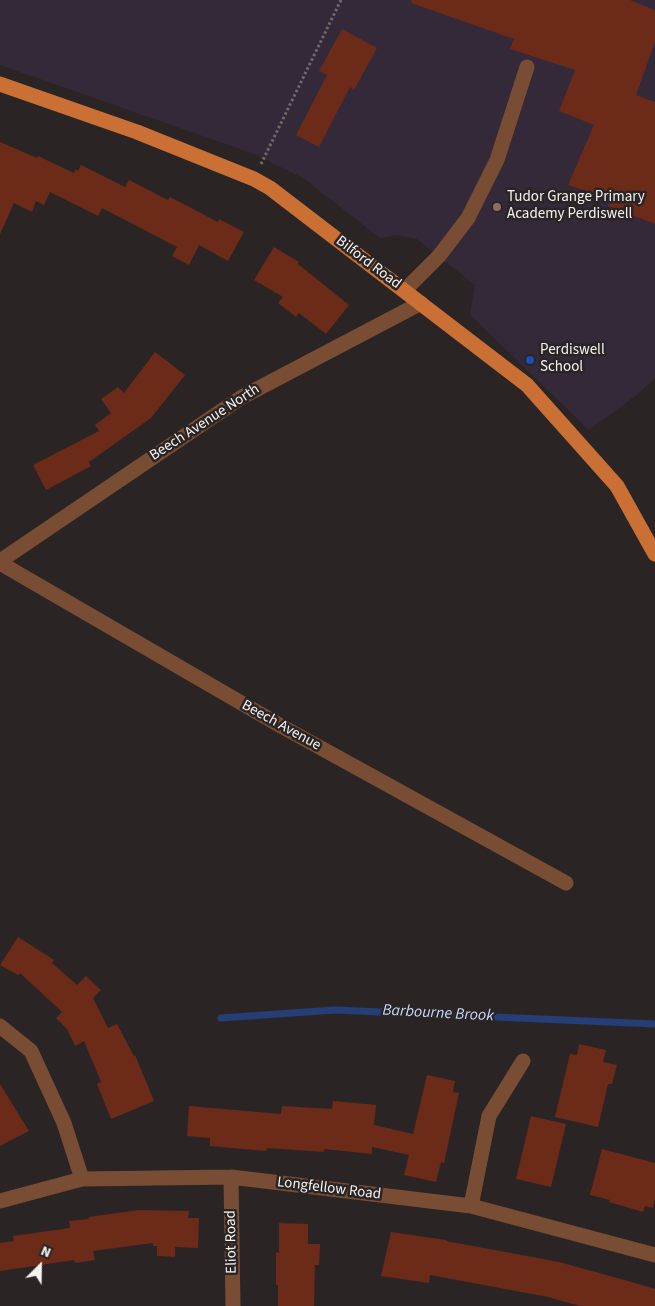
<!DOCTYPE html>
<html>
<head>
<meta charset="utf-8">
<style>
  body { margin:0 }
  #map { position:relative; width:655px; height:1306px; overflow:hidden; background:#2a2524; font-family:"Source Sans 3",sans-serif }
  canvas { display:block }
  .north { position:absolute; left:15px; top:1241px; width:50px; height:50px; -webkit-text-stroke:4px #2a2524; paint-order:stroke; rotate:23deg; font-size:14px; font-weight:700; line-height:20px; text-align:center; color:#f5f2f1 }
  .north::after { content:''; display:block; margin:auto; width:18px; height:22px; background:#f5f2f1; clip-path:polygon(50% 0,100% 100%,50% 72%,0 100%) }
</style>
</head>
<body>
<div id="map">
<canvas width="655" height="1306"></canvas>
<div class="north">N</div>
</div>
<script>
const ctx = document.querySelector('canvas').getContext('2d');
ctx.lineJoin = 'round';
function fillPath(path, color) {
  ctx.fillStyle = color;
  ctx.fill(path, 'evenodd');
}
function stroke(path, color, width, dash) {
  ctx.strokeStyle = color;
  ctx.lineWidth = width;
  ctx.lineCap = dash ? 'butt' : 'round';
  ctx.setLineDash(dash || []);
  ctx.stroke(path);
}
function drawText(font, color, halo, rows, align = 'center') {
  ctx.font = font + ' "Source Sans 3",sans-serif';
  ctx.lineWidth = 5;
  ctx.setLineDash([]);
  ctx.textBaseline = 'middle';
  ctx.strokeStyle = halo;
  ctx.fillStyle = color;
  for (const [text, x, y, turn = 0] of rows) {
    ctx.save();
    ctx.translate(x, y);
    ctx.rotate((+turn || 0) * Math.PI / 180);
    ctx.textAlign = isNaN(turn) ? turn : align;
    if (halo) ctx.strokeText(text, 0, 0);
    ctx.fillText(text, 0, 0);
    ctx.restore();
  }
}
const education = new Path2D(`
  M 0,0 L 655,0 L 655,378 L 638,394 L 589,430 L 470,315 L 475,285 L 417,239 L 397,235 L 380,238 L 303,178 L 254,154 L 0,65 Z`);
const stream = new Path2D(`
  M 221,1018 L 335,1010 L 655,1024`);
const building = new Path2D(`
  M 412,0 L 630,0 L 655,10 L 655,42 L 636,95 L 655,102 L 655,224 L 608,206 L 611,199 L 568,185 L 594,125 L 559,111 L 575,70 L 510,49 L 514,39 L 411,3 Z
  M 342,29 L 377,48 L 354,90 L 350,87 L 319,147 L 296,135 L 327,75 L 319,71 Z
  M 0,142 L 37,158 L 38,156 L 74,173 L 76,169 L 78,171 L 81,165 L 125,187 L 129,180 L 168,200 L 170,197 L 218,222 L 219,219 L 244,232 L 228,261 L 199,245 L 189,265 L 172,256 L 177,247 L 102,208 L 98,216 L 50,192 L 44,205 L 36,201 L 32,212 L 14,203 L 0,234 Z
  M 274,247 L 299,262 L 298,264 L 349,305 L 326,334 L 299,313 L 296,317 L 278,303 L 283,297 L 254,280 Z
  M 155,352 L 185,375 L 151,418 L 89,462 L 91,466 L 46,490 L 33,465 L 99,431 L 95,425 L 111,413 L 101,399 L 118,387 L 124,393 Z
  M 18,937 L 54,960 L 52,963 L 77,985 L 86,976 L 101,990 L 93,998 L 108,1028 L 117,1024 L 134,1056 L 135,1055 L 154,1101 L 111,1119 L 97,1084 L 101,1082 L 84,1041 L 75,1046 L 67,1029 L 56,1018 L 62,1012 L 20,973 L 18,975 L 0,965 Z
  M 579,1044 L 606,1050 L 603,1062 L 617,1065 L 612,1084 L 608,1084 L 598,1127 L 555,1117 L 570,1054 L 577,1055 Z
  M 427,1075 L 455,1081 L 453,1092 L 459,1093 L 444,1163 L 441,1162 L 436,1182 L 404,1175 L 409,1155 L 372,1147 L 372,1154 L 324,1149 L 324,1152 L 267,1148 L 266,1151 L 210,1146 L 210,1138 L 187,1136 L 189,1106 L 281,1114 L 282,1106 L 332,1109 L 333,1101 L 376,1105 L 374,1125 L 413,1134 Z
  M 0,1084 L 29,1131 L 0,1146 Z
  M 531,1116 L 566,1124 L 551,1187 L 516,1179 Z
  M 602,1149 L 655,1163 L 655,1199 L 653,1208 L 645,1206 L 643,1212 L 609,1202 L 610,1200 L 590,1195 Z
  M 139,1210 L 189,1211 L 188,1218 L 199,1218 L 198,1248 L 175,1247 L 175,1257 L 157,1256 L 157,1246 L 153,1246 L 153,1243 L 93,1251 L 95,1260 L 75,1263 L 74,1260 L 0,1271 L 0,1243 L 14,1241 L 13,1236 L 70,1228 L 69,1221 L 89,1219 L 88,1217 Z
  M 279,1223 L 308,1224 L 308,1244 L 320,1244 L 319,1265 L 315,1265 L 314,1306 L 278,1306 L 278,1285 L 276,1285 L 276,1252 L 279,1253 Z
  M 391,1232 L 446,1240 L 446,1241 L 559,1262 L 628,1281 L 655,1289 L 655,1306 L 580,1306 L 548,1297 L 430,1275 L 429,1283 L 381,1276 Z`);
const path = new Path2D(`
  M 261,164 L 341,0`);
const minor = new Path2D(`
  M 405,290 L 439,256 L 468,218 L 497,160 L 527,67
  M 0,561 L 242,397 L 421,303
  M 0,563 L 281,726 L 566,883
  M 0,1026 L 31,1051 L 64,1123 L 82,1179
  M 231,1177 L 233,1306
  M 0,1201 L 82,1179 L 231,1177 L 471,1206 L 655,1255
  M 471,1206 L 489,1116 L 523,1061`);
const major = new Path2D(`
  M 0,84 L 137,132 L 254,179 L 270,188 L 527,385 L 617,486 L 655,554`);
const markers = [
  [497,207,5,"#8d6e63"],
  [530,360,5,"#1a4fb4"]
];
const poiNames = [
  ["Tudor Grange Primary",507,198],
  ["Academy Perdiswell",507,215],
  ["Perdiswell",540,351],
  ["School",540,368]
];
const streetNames = [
  ["Bilford Road",368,263,37],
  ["Beech Avenue North",205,423,-33],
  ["Beech Avenue",281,726,29],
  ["Longfellow Road",329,1189,7],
  ["Eliot Road",232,1242,-91]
];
const waterNames = [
  ["Barbourne Brook",438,1014,3]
];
fillPath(education, '#342938');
stroke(stream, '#253e75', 7);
fillPath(building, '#6c2a18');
stroke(path, '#6e6a69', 3, [2.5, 2.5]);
stroke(minor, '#794d33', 15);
stroke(major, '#cb7035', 15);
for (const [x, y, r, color] of markers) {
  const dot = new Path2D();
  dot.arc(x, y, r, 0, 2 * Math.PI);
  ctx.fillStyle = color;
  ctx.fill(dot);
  stroke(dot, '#2a2524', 2);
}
drawText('15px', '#f5f2f1', '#2a2524', poiNames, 'left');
drawText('15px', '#f5f2f1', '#2a2524', streetNames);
drawText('italic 16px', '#c4d6f8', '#2a2524', waterNames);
</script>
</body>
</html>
